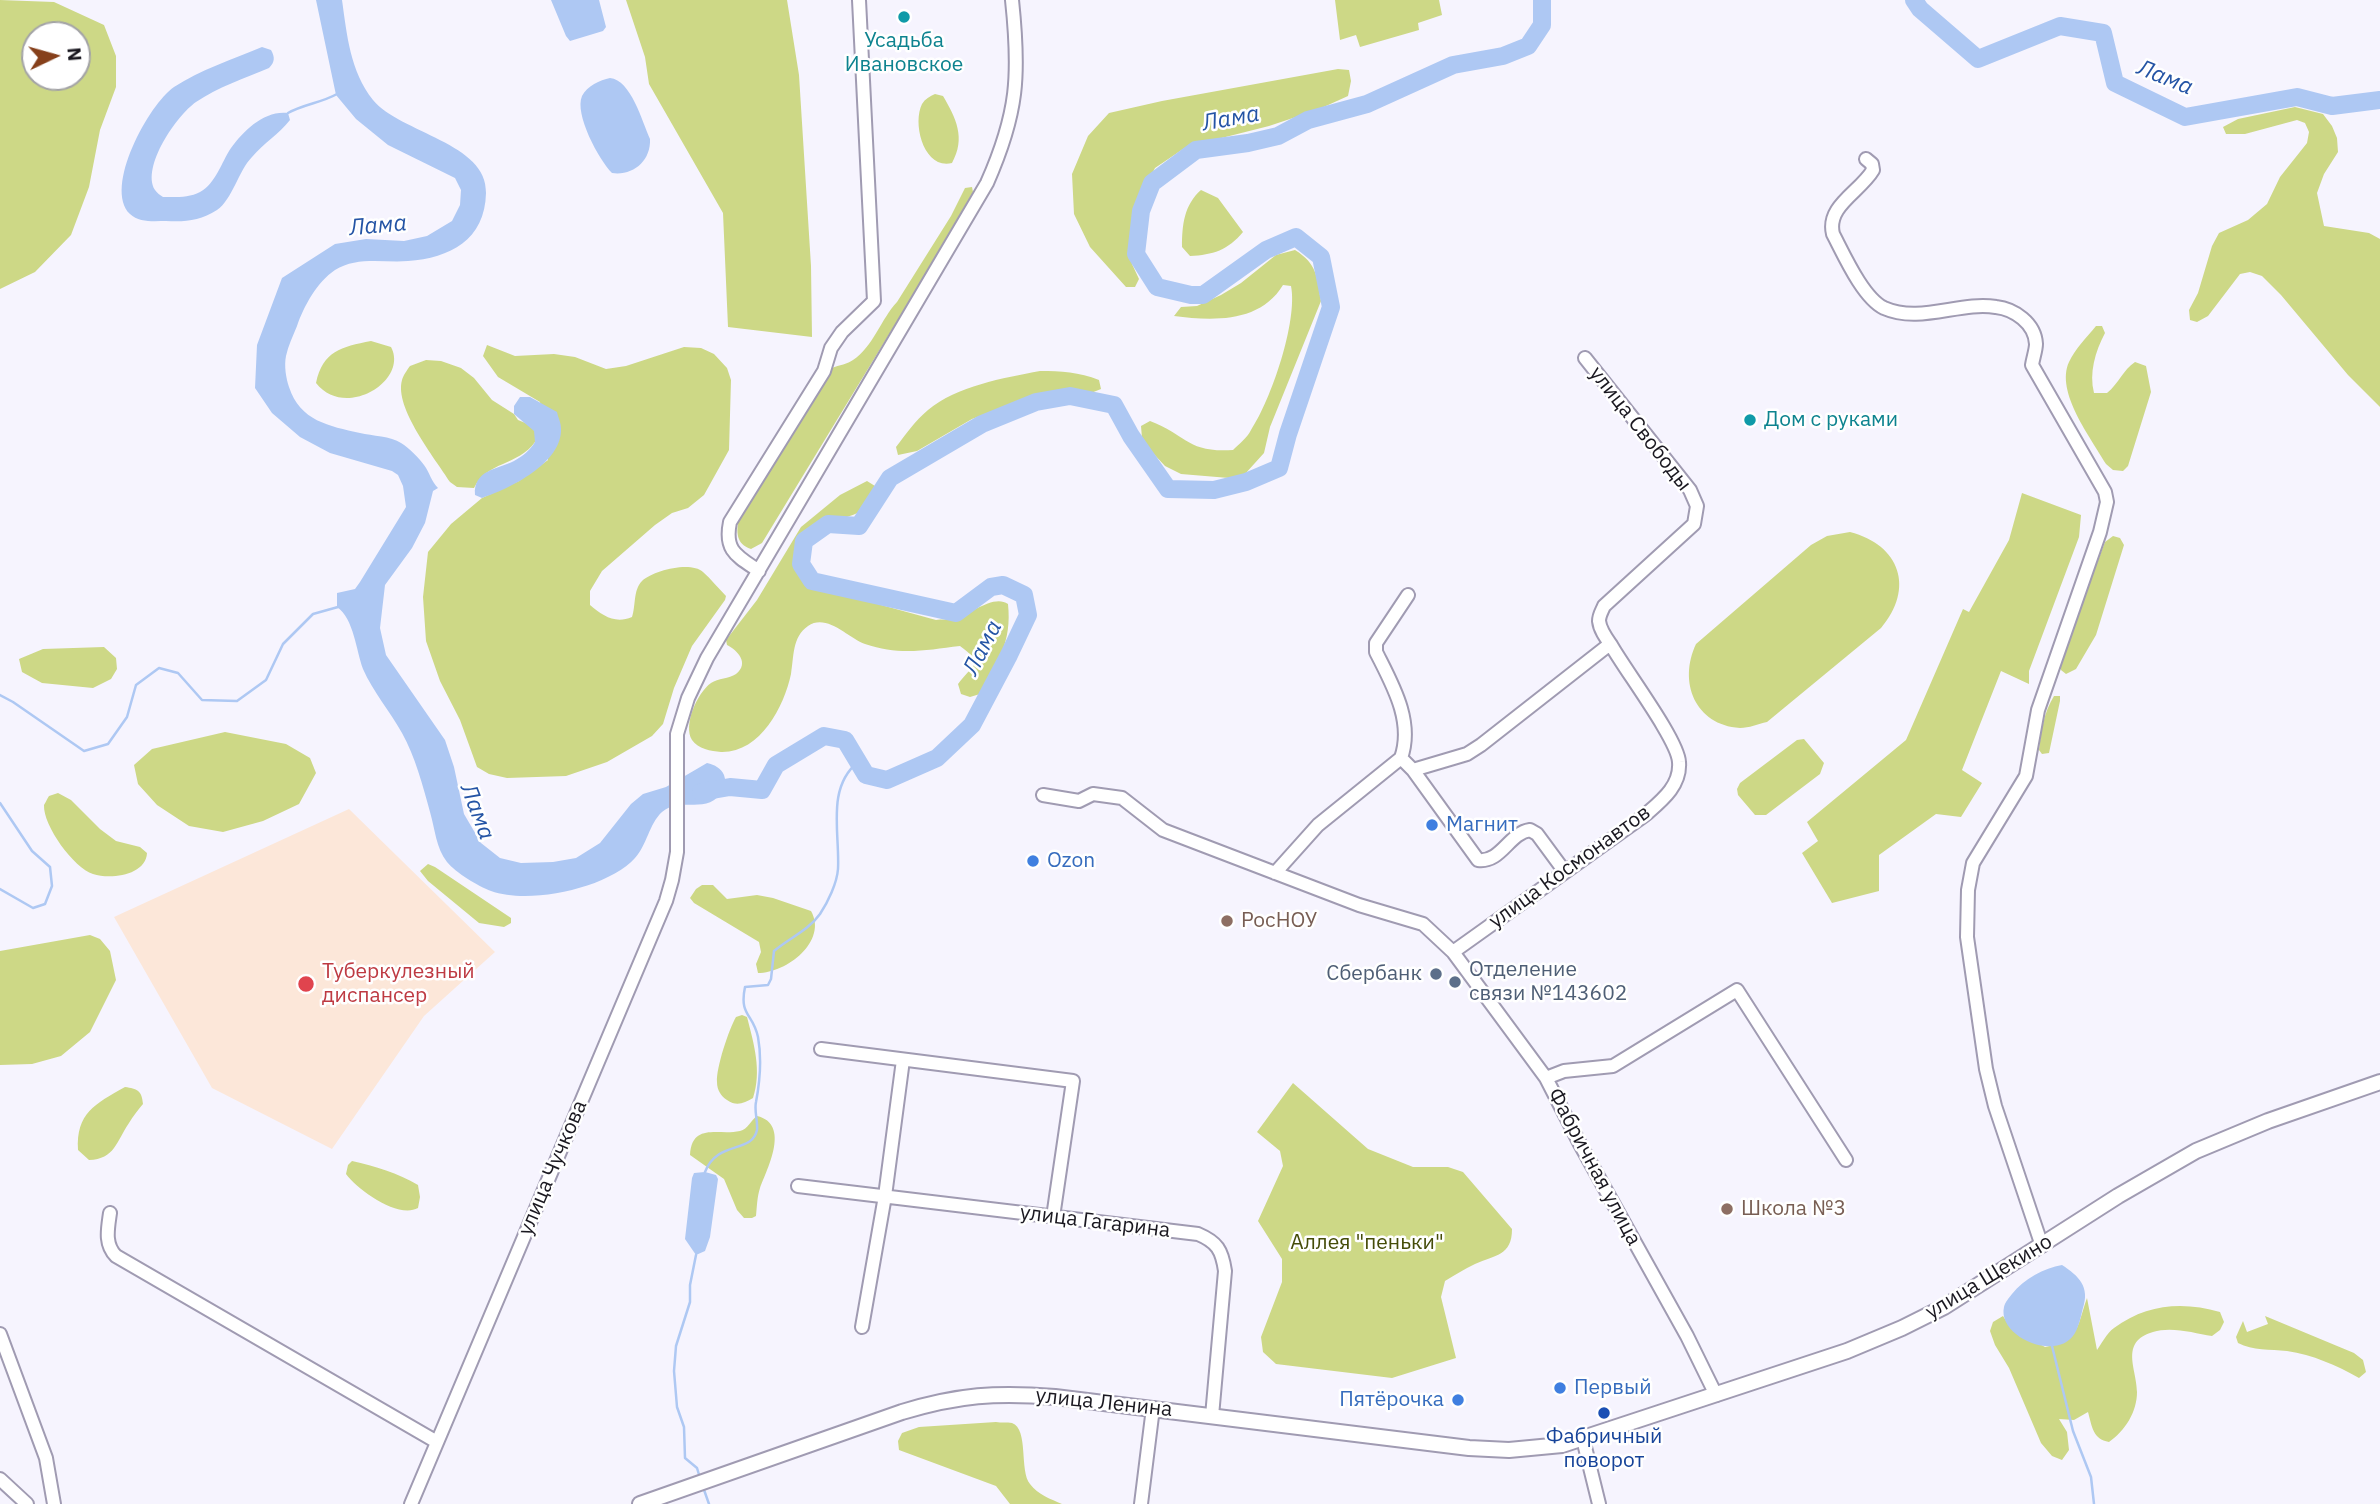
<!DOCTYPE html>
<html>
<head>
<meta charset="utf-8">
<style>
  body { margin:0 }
  #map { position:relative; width:2380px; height:1504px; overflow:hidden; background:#f6f4fe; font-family:"IBM Plex Sans",sans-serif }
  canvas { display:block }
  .north { position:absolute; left:21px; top:21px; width:70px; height:70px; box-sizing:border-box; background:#fff; border:2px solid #a3a3a6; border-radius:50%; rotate:85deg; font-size:19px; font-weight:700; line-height:28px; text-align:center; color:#1a1820 }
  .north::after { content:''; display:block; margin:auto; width:24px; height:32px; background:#86401b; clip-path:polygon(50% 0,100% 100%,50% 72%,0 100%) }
</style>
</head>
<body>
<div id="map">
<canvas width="2380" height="1504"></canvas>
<div class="north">N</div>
</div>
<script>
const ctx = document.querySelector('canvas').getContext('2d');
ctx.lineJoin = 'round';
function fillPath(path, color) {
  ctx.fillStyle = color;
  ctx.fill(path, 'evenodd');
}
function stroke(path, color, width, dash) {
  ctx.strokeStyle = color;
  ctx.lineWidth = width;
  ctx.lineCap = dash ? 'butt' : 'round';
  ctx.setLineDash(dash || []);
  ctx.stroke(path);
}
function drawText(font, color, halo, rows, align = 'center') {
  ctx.font = font + ' "IBM Plex Sans",sans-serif';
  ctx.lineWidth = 5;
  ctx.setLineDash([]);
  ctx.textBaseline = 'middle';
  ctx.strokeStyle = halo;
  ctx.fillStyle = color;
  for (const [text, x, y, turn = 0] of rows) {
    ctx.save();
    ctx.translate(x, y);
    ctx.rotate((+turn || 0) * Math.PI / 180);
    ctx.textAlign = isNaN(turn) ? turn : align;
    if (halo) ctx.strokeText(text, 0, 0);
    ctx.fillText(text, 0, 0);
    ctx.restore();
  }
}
const medical = new Path2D(`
  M 349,809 L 495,952 L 424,1016 L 332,1149 L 212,1088 L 114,917 Z`);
const green = new Path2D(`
  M 0,0 L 54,2 L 104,25 L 116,56 L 116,87 L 100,130 L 89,187 L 71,235 L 35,272 L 0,289 ZM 77,35 L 77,77 L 35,77 L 35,35 Z
  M 626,0 L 787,0 L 799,75 L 811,266 L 812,337 L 728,327 L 723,213 L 649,84 L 645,57 Z
  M 1335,0 L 1439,0 L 1442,15 L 1418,23 L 1419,30 L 1360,47 L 1356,35 L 1340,40 Z
  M 1338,69 L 1349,70 L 1351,81 L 1348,96 L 1317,110 L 1269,126 L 1186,147 L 1155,168 L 1134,209 L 1129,244 L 1132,264 L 1139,279 L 1135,287 L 1126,287 L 1090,247 L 1074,214 L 1072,174 L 1088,136 L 1109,113 L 1162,101 Z
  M 935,94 L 943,96 C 956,118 966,138 952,163 C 924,170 912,124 922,104 C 925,99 930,96 935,94 Z
  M 2295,107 L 2323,114 L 2332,126 L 2337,138 L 2338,152 L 2324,174 L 2317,193 L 2324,226 L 2369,233 L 2380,239 L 2380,407 L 2348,375 L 2281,295 L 2262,276 L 2250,272 L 2240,274 L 2208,316 L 2197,322 L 2190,320 L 2189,310 L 2198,293 L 2212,246 L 2219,233 L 2248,220 L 2267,204 L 2280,177 L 2307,143 L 2309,132 L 2305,123 L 2297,120 L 2245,134 L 2226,134 L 2223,127 L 2238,119 Z
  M 972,187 L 973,192 L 902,313 L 762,543 L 751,549 C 736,544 736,532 739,518 L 832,368 C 839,365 848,364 853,360 C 873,347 881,319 897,302 L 951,216 L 965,188 Z
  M 1201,190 L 1218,198 L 1243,232 C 1228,250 1213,255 1190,256 L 1182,247 C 1182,225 1184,205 1201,190 Z
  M 1295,250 C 1317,264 1317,276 1321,301 L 1270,427 L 1264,453 L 1245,474 L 1229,478 L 1181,474 L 1165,466 L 1151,451 L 1142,438 L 1141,426 L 1150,421 C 1187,435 1187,453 1233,450 C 1239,444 1247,438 1251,430 C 1271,400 1298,321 1291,286 L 1283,285 C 1260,323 1213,321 1174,316 L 1181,307 L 1197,306 L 1221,295 L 1241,283 L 1276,255 Z
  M 2096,326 L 2102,326 L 2105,333 C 2095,352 2089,373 2094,393 L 2107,393 C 2119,383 2123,370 2135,362 L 2146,366 L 2151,392 L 2128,466 L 2123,471 L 2113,470 L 2106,464 C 2091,438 2055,392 2069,362 C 2075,349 2087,337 2096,326 Z
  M 371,341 L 391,347 C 409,381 345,420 316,383 C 323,351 341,347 371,341 Z
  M 487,345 L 515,356 L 554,354 L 575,357 L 606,369 L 626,366 L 684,347 L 701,348 L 714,354 L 727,368 L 731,380 L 729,450 L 704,495 L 688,508 L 672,513 L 655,525 L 602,571 L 590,591 L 590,605 C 603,616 615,624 632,617 C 636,606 633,590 642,581 C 654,570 691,561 703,572 C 711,579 718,588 726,596 L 725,600 L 692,646 L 674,688 L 663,724 L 652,736 L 607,762 L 566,776 L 507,778 L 489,774 L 477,767 L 460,720 L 440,681 L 426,641 L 423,597 L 428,552 L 451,524 L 482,498 L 519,481 L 548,460 L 540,402 L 498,377 L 483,356 Z
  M 426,360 L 441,361 L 461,368 L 474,378 L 492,400 L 514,414 L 518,420 L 528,424 L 535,431 L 535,442 C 518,466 487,461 474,488 L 457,487 L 450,482 C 435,458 394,408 402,380 C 403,376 407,370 410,366 Z
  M 1040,371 C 1061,371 1079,372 1099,380 L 1101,389 L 1091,393 L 1042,393 L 972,419 L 917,451 L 898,455 L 896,447 C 906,434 915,421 928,410 C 957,386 1003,378 1040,371 Z
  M 867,481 L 875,486 C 878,534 790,504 799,565 C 801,578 808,583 819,588 L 936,620 C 941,619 948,620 953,618 C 971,615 993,594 1008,604 C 1012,642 998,662 980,694 L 970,697 L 961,694 L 958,684 C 972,665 985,664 960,646 C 926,650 900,656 865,644 C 848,638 827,613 808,626 C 792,637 794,657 791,674 C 784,707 760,753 721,752 C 711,751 698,749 692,740 C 683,725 697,693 711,683 C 718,678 729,679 736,674 C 750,663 737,650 727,645 L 726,640 L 757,600 L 801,527 L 840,495 Z
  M 2022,493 L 2081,515 L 2079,537 L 2029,671 L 2029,684 L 2001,671 L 1962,770 L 1982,783 L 1961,817 L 1936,814 L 1879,855 L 1879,891 L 1832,903 L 1802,853 L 1818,841 L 1807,822 L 1906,740 L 1963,609 L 1969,612 L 2009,540 Z
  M 1850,532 C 1900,545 1915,588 1881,628 L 1767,722 C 1758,724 1749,728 1740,728 C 1695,725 1678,682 1696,644 L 1811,545 L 1827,536 Z
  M 2113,536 L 2120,538 L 2124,545 L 2096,635 L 2076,669 L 2066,674 L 2061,670 L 2060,661 L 2105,542 Z
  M 104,647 L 116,658 L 117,669 L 111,679 L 93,688 L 42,683 L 22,672 L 19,659 L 43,649 Z
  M 2054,696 L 2060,696 L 2060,701 L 2049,753 L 2042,754 L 2039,750 C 2041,731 2044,712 2054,696 Z
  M 225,732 L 286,744 L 310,758 L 316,773 L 299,804 L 263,821 L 223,832 L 189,826 L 157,805 L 138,784 L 134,765 L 152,749 Z
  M 1804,739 L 1824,763 L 1820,774 L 1766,815 L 1755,815 L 1738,795 L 1737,789 L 1740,783 L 1797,740 Z
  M 58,793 L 71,800 L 100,829 L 116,841 L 140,847 L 147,853 C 146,875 111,880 93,874 C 74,868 43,826 44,805 C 45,804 48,797 49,796 Z
  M 428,864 L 435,867 L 511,918 L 511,923 L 504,927 L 479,923 L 428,881 L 420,871 Z
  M 702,885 L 713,885 L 727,899 L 757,895 L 773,898 L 811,911 C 828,941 787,973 758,973 L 756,964 L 761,952 L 759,942 L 694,903 L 690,898 L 696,889 Z
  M 90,935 L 100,939 L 110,951 L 116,980 L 90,1032 L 61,1056 L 32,1064 L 0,1065 L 0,951 Z
  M 742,1015 L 747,1017 C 754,1044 762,1071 753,1098 C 744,1103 737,1107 727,1100 C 721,1096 717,1090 717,1082 C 716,1068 729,1029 736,1017 Z
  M 1293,1083 L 1368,1149 L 1413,1167 L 1448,1167 L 1463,1172 L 1512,1229 C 1512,1256 1495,1255 1475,1264 C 1464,1269 1455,1275 1445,1281 L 1441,1297 L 1456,1358 L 1392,1378 L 1276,1364 L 1263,1352 L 1261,1337 L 1282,1282 L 1282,1259 L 1258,1221 L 1283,1166 L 1280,1151 L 1257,1132 Z
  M 125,1087 C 137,1089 142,1090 143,1104 C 138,1110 133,1116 129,1123 C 116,1142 115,1159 89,1160 L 78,1150 C 76,1113 95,1104 125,1087 Z
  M 757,1116 C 791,1124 767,1169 760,1188 C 757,1197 757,1207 756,1216 L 752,1218 L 744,1218 L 737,1210 L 724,1179 L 690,1155 C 692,1122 719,1136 740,1131 C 748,1129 751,1120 757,1116 Z
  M 352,1161 C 375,1166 398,1173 418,1185 L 420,1197 L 418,1208 C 398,1219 358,1190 346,1174 L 348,1165 Z
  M 2087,1298 L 2097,1350 C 2102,1343 2107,1333 2114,1328 C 2146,1304 2183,1301 2220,1312 L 2224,1322 L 2220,1330 L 2212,1336 C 2194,1333 2171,1326 2153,1332 C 2119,1342 2137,1369 2137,1392 C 2137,1412 2125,1431 2109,1442 C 2093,1439 2092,1427 2088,1412 L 2074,1420 L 2059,1419 L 2067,1432 L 2069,1450 L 2062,1460 L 2052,1456 L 2041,1443 L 2009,1368 L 1995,1345 L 1990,1331 L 1993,1322 L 2003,1316 L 2010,1327 L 2045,1347 C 2080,1340 2076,1329 2087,1298 Z
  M 2265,1316 L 2354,1353 L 2363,1360 L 2366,1372 L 2359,1378 C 2336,1365 2313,1355 2287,1351 C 2270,1349 2253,1351 2238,1343 L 2236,1337 L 2243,1321 L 2247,1332 L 2268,1324 Z
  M 996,1422 C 1001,1423 1007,1422 1012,1423 C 1029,1429 1019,1471 1030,1484 C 1038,1495 1051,1499 1062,1504 L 1010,1504 L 996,1486 L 899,1450 L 898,1441 L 902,1433 L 919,1427 Z`);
const water = new Path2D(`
  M 316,0 L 342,0 C 347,35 350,71 373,100 C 400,133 488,143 486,193 C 485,240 450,258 408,261 C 384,263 357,256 335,270 C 317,282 304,306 297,326 C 293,336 288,346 286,356 C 284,366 286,378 289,387 C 300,421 329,426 360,433 C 372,436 391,436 401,443 C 409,448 419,458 424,465 C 430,473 431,481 438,488 L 433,491 L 425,523 L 412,548 L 385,585 L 380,628 L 386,655 L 445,740 L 454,767 L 464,814 L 481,843 L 500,858 L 521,863 L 553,862 L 576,858 L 600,843 L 631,804 L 643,794 L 666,787 L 707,763 C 715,765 721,768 724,775 C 726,780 725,785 723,790 C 709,816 680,796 662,812 C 649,824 647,845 635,858 C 608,888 530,905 491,891 C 478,886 456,873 447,862 C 436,848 435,829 430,812 C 423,786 415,756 402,733 C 390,711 373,692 363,669 C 356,650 354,619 337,607 L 337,593 L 355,589 L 360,582 L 406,507 L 403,486 L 398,475 L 392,471 L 330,453 L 300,437 L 272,413 L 255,388 L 257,345 L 282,278 L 335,244 L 366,239 L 404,241 L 427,236 L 452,221 L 460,205 L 461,190 L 455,178 L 388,145 L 356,119 L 336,95 Z
  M 551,0 L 599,0 L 606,27 L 603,31 L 570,41 L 566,36 Z
  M 262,47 L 271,50 C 275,57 275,62 269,68 C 245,78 218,87 196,102 C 177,115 141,167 155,190 C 157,193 160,195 163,197 C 175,197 189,198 200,192 C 216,183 221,163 231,148 C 244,130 265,110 288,113 L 290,120 C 279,134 264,143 252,157 C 239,170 232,200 217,210 C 200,221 185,222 166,221 C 155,221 139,223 130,214 C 103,188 149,104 174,87 C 200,70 233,59 262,47 Z
  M 610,78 C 631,80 642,121 650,139 C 651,161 633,176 612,173 C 599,160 574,114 582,96 C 587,86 600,80 610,78 Z
  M 520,397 L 530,397 L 557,412 C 558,417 561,423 561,428 C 563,463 509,489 482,498 L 475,495 C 473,470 498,469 514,461 C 523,456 530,450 535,442 L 534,431 L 514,414 L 514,406 Z
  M 705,1172 L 716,1175 L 718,1179 L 710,1237 L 705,1251 L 696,1255 L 685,1239 L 692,1178 L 694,1173 Z
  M 2062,1265 C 2079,1276 2090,1287 2083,1308 C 2081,1316 2079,1326 2075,1333 C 2058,1363 1997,1337 2004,1307 C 2005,1302 2009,1298 2012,1294 C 2024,1279 2044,1268 2062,1265 Z`);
const stream = new Path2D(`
  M 288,113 C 304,104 321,103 337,94
  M 0,695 L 13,702 L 84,751 L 108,744 L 127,717 L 136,685 L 159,668 L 178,673 L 202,700 L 237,701 L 266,680 L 283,644 L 313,614 L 338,607
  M 0,803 L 32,851 L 50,867 L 52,886 L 45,904 L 33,908 L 0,889
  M 705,1172 C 717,1140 752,1154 757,1130 C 758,1121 754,1111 756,1102 C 760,1081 762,1059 758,1037 C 753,1013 739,1016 745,987 L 768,985 L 771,979 L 774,951 C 789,938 808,931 820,914 C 828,902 837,883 838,869 C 840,833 826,788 858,762
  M 696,1255 L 690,1285 L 690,1302 L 676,1346 L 674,1371 L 677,1407 L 684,1427 L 685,1458 L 697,1468 L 700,1478
  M 2052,1346 L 2073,1431 L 2091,1477 L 2094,1504
  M 703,1487 L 709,1504`);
const river = new Path2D(`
  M 1914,0 L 1920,9 L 1978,59 L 2060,26 L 2103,33 L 2115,83 L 2185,117 L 2297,97 L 2332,106 L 2380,100
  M 701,792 L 730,787 L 762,790 L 776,765 L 824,736 L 845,740 L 866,775 L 887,780 L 937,758 L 972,725 L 1009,655 L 1028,615 L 1024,595 L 1003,585 L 991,587 L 956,613 L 812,581 L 801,564 L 804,541 L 828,524 L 859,526 L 890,478 L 982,424 L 1036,402 L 1070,396 L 1114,405 L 1131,436 L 1168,489 L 1214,490 L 1246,482 L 1279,468 L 1288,434 L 1331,307 L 1321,257 L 1296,237 L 1266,250 L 1203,295 L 1191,295 L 1157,287 L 1136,254 L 1141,211 L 1152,183 L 1196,150 L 1248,143 L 1278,136 L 1308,120 L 1367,104 L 1453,65 L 1503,56 L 1528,46 L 1542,25 L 1542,0`);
const minor = new Path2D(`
  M 1866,159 L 1872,164 L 1873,170 C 1860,192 1826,206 1833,234 C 1844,255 1863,298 1884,308 C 1920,324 1960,301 1996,307 C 2014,309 2035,323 2036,344 C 2036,350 2033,358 2032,365 L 2105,492 L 2107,502 L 2100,532 L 2038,710 L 2026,776 L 1973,863 L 1968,890 L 1967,937 L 1986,1069 L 1995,1106 L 2042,1246
  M 759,571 C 737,556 724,551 730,522 L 824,371 L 831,348 L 842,332 L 874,301 L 859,0
  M 1401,758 L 1413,770 L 1478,860 C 1501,863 1509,833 1530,830 L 1537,834 L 1565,872
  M 1413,770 L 1467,754 L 1481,745 L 1610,644
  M 1043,795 L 1079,801 L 1093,794 L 1122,798 L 1163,830 L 1359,905 L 1423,924 L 1453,952 L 1546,1078 L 1580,1144 L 1687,1336 L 1716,1395
  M 1275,873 L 1318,825 L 1401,758 C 1414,721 1392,684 1376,652 L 1376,643 L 1408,595
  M 1453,952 L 1645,815 C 1661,801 1681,786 1679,762 C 1678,740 1625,670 1611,645 C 1606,638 1600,630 1599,621 C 1599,615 1602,611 1604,606 L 1694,524 L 1697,506 L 1690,490 L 1585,358
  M 821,1049 L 1073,1081 L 1053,1217
  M 1546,1078 L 1564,1071 L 1613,1066 L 1737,990 L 1846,1160
  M 798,1186 L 1198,1234 C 1217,1242 1222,1250 1225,1271 L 1212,1416
  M 110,1213 C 108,1228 104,1244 116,1256 L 437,1442
  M 862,1327 L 885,1196 L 903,1060
  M 0,1334 L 46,1458 L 54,1504
  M 1583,1439 L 1599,1504
  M 0,1479 L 27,1504
  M 411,1504 L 666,901 L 672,880 L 677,852 L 677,734 L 688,698 L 707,658 L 987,183 C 1018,113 1020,75 1012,0
  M 1141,1504 L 1153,1408`);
const major = new Path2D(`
  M 640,1504 L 902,1412 C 958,1395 997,1392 1055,1397 L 1469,1448 L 1509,1450 L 1562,1445 L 1847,1351 L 1902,1328 L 1944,1307 L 2118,1196 L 2196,1151 L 2268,1121 L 2380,1082`);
const markers = [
  [904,17,7,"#0f9aa8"],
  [1750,420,7,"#0f9aa8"],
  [1432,825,7,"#3f7fe0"],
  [1033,861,7,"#3f7fe0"],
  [1227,921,7,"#8d6e63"],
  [1436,974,7,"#5c6f8a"],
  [1455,982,7,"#5c6f8a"],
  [306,984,9,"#e0444e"],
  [1727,1209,7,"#8d6e63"],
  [1560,1388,7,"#3f7fe0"],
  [1458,1400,7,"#3f7fe0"],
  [1604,1413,7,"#1a4fb4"]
];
const cultureNames = [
  ["Усадьба",904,41],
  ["Ивановское",904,65],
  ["Дом с руками",1764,420,"left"]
];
const streetNames = [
  ["улица Свободы",1640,429,52],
  ["улица Космонавтов",1570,867,-36],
  ["Фабричная улица",1594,1167,62],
  ["улица Чучкова",553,1168,-67],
  ["улица Гагарина",1095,1222,7],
  ["улица Щекино",1989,1277,-31],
  ["улица Ленина",1104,1403,6]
];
const shopNames = [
  ["Магнит",1446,825],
  ["Ozon",1047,861],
  ["Первый",1574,1388],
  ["Пятёрочка",1444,1400,"right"]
];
const educationNames = [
  ["РосНОУ",1241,921],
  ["Школа №3",1741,1209]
];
const serviceNames = [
  ["Отделение",1469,970],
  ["связи №143602",1469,994],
  ["Сбербанк",1422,974,"right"]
];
const healthNames = [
  ["Туберкулезный",322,972],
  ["диспансер",322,996]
];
const parkNames = [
  ["Аллея \"пеньки\"",1367,1243]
];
const transitNames = [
  ["Фабричный",1604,1437],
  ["поворот",1604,1461]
];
const waterNames = [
  ["Лама",2165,78,22],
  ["Лама",1231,119,-10],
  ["Лама",378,226,-5],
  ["Лама",983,648,-63],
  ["Лама",477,812,69]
];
fillPath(medical, '#fce7d9');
fillPath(green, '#cdd886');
fillPath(water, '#aec8f3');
stroke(stream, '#aec8f3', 2.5);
stroke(river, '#aec8f3', 18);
stroke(minor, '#a09bb2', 16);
stroke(major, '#a09bb2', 18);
stroke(minor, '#fff', 12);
stroke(major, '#fff', 14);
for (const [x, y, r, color] of markers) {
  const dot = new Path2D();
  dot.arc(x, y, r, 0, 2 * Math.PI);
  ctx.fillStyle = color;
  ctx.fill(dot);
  stroke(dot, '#fff', 2.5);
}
drawText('21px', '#0d838f', '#fff', cultureNames);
drawText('21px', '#1a1820', '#fff', streetNames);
drawText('21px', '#366cbe', '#fff', shopNames, 'left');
drawText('21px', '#785e54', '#fff', educationNames, 'left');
drawText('21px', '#4e5e75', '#fff', serviceNames, 'left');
drawText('21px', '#be3a42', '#fff', healthNames, 'left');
drawText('21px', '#454c08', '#fff', parkNames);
drawText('21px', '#164399', '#fff', transitNames);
drawText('italic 23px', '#2454a5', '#fff', waterNames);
</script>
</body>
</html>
